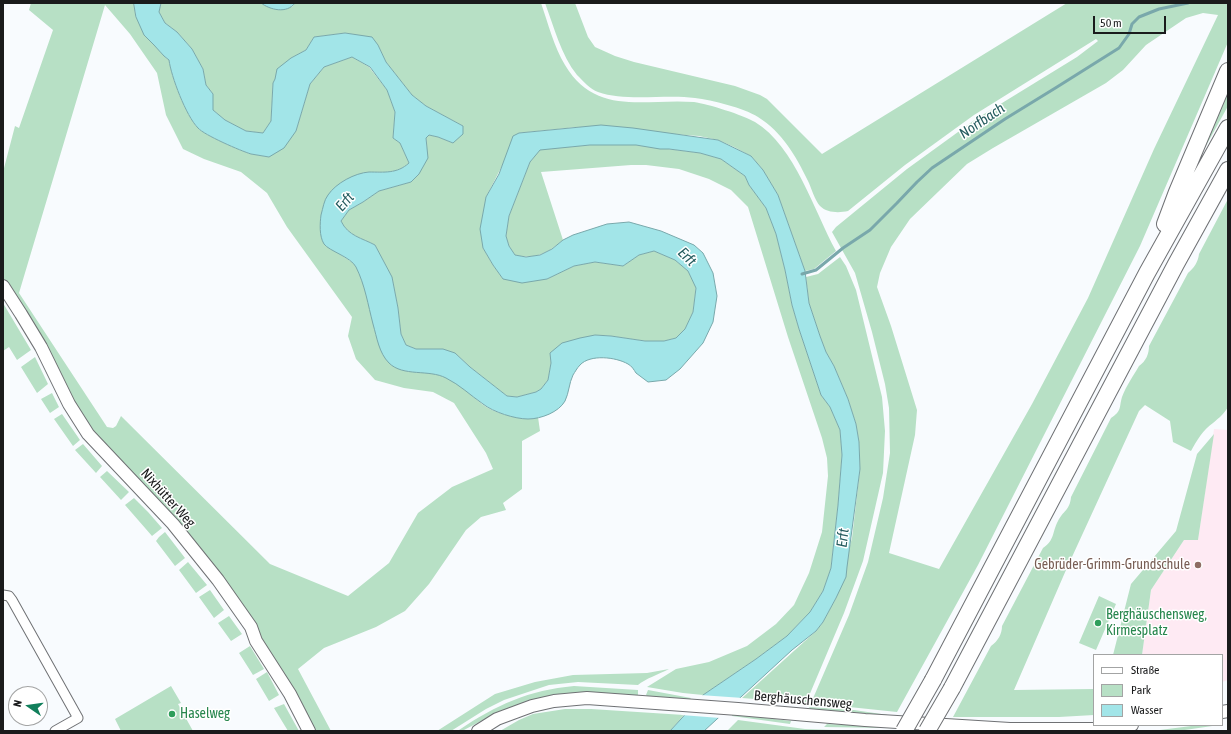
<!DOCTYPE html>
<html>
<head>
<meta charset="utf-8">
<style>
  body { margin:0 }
  #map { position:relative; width:1231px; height:734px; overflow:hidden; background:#f8fbfe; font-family:"Asap Condensed",sans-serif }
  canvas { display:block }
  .frame { position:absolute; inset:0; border:4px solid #1a1b1c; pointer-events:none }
  .legend { position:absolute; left:1093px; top:654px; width:130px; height:72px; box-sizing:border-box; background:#fff; border:1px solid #a3a4a4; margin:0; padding:5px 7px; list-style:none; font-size:12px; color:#1a1b1c }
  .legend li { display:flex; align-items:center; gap:8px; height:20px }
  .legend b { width:20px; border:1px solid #a3a4a4 }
  .north { position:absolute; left:8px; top:686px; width:40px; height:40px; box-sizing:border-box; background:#fff; border:1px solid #a3a4a4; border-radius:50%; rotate:283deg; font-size:11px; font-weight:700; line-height:16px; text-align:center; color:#1a1b1c }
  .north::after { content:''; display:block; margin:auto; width:14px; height:18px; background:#117f5b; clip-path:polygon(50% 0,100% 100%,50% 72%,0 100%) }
  .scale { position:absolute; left:1093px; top:16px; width:73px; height:18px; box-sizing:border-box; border:2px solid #1a1b1c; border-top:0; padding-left:5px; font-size:12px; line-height:14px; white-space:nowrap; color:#1a1b1c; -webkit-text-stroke:3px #fff; paint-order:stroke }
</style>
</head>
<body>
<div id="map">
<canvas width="1231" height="734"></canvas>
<div class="frame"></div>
<ul class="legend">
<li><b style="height:5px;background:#fff"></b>Straße</li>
<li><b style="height:11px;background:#b7e0c5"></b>Park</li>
<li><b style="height:11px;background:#a2e5e8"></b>Wasser</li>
</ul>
<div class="north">N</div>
<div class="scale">50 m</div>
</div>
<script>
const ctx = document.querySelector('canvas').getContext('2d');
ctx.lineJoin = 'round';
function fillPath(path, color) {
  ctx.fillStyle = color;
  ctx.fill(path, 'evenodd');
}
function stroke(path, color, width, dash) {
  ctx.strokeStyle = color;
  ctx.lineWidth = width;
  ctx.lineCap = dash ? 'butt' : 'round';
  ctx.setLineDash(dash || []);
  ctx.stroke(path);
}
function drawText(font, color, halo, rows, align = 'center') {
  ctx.font = font + ' "Asap Condensed",sans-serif';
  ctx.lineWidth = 3;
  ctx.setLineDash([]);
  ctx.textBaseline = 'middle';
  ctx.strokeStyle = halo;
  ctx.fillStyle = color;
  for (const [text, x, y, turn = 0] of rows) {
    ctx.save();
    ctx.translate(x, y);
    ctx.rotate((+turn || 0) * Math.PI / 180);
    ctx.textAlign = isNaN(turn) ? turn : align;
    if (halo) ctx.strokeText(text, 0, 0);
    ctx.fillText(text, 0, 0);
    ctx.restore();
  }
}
const education = new Path2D(`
  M 1214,429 L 1228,430 L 1228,680 L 1222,682 L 1222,655 L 1142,655 L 1151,590 L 1184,540 L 1198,540 Z`);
const green = new Path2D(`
  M 31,3 L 134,3 C 135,7 135,12 136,16 C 139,25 161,55 169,60 C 171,76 186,116 198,128 C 204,135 241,151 251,154 C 257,155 263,156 269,157 L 296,131 L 310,84 L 324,67 L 352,57 L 369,67 L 387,90 L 395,112 L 393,138 L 400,143 L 409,163 C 397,174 383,173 367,172 L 324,244 L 355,264 L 405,371 C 419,372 432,371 445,377 C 459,383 470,394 482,404 C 497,415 520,420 538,417 L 540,431 L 522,441 L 522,489 L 503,503 L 506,510 L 481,517 L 466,530 L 429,584 L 405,611 L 376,627 L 324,648 L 298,669 L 331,731 L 313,731 L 176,519 L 150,491 L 111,452 L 93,430 L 74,402 L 17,299 L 3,278 L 3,172 L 15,126 L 19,128 L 53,30 L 29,10 ZM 105,5 L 130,34 L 157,73 L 166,115 L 183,149 L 204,159 L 241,172 L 267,193 L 287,227 L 352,317 L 348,336 L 356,359 L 375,380 L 404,388 L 433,392 L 454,403 L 486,453 L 493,469 L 452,487 L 418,513 L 389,563 L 348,596 L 270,564 L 121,416 L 116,426 L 113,428 L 107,427 L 19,293 Z
  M 161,3 L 261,3 L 262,4 L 292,7 L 295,3 L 318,4 L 321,3 L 541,3 C 548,23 554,47 565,65 C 596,117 645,98 694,102 C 708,104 743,115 755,122 C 795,146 814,211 836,251 L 814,269 L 805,271 L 778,195 L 763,170 L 751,156 L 734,147 L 718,140 L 699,136 L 577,127 L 519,133 L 486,197 L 483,248 L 493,265 L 503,279 L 547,279 L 574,266 L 595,262 L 623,266 L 639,255 L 654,251 L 675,260 L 688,271 L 696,287 L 693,312 L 685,329 L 676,338 L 664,341 L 645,341 L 611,336 L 595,335 L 550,353 L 551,363 L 548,380 L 541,389 L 536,392 L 517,397 L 507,396 L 470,367 L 455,353 L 426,349 L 416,349 L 406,345 L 401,334 L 398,308 L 392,278 L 375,245 C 362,238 348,236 341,221 L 349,210 L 363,202 L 379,191 L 411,182 L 427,147 L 426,138 L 429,135 L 438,137 L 453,143 L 463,126 L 426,106 L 412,95 L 386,62 L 378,45 L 355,35 L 345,33 L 314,37 L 306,50 L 291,58 L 273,83 L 271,121 L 263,133 L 246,131 L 225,120 L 213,110 L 213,94 L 206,85 L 203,69 L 192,49 L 177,32 L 165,23 L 159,12 Z
  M 545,3 L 575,3 L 588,37 L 595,47 L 615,56 L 634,62 L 735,86 L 760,95 L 767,99 L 822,154 L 1067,3 L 1228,3 L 1228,42 L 1140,246 L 978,565 L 897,712 L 811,703 L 849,615 L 868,562 L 883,498 L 890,453 L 889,408 L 885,384 L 872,332 L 855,273 L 832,232 L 836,227 L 907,169 L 976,119 L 1077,57 L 1098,41 L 1096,39 L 974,115 L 905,165 L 848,211 C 839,213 827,213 820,206 C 815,201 811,187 808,181 C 796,156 782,132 758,117 C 744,108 712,100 695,98 C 665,94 626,102 598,92 C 590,89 583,81 577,75 C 561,55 554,27 545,3 ZM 1203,13 L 1218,15 L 1154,149 L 1088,298 L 1032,404 L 939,569 L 889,553 L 915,435 L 917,410 L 891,326 L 877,287 L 880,273 L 891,247 L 910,219 L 967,164 L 993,148 L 1106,83 L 1123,70 L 1146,45 L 1186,18 Z
  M 1228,81 L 1228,106 L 1197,162 Z
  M 590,145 L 636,145 L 700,153 L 721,159 L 745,176 L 749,185 L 766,208 L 776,234 L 785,270 L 792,305 L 799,329 L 821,395 L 830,407 L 840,430 L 841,441 L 842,455 L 838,505 L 831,568 L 823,591 L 810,612 L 787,636 L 756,659 L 703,695 L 683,693 L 647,687 L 676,669 L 709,662 L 747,646 L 776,624 L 794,605 L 809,573 L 822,532 L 828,476 L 827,458 L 822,438 L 788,337 L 748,207 L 731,190 L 709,179 L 679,169 L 646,165 L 631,165 L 541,172 L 563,240 C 548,253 535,260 515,255 L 509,246 L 506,236 L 509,216 L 530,162 L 540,149 Z
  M 1228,199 L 1228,407 C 1223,415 1220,417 1213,423 C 1203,430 1197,440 1191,451 L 1173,442 L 1170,421 L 1145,405 L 1139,411 L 1066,570 L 1014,690 L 1094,689 L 1094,715 L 1059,717 L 953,717 L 991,646 C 998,641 1002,634 1002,626 L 1043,548 C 1055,540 1052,532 1058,521 C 1063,511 1070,510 1071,497 L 1111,418 C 1122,411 1119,407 1122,397 C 1126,386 1134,375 1139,366 C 1146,361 1149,354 1149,346 L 1188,273 C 1194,268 1198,262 1199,254 Z
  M 840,257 L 846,266 L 856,290 L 882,397 L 885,431 L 883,473 L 863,561 L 844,613 L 806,703 L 742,698 L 816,631 L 823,622 L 836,598 L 852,538 L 860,469 L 859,442 L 856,424 L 848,399 L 834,366 L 826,352 L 820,336 L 809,303 L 806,277 L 818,274 Z
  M 3,303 L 31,350 L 17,360 L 9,347 L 3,351 Z
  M 35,357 L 48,384 L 37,393 L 21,367 Z
  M 52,393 L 59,407 L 50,413 L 41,399 Z
  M 62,414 L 80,440 L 73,446 L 54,419 Z
  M 1214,434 L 1198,540 L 1184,540 L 1151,590 L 1142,655 L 1113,655 L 1131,584 L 1176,531 L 1197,454 Z
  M 83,444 L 102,466 L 96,473 L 75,450 Z
  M 107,471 L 129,492 L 121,500 L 100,477 Z
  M 134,498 L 148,512 L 162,528 L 152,536 L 125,505 Z
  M 165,532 L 185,558 L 175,566 L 156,541 L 159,537 Z
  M 188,562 L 207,585 L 196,593 L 179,570 Z
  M 210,590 L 224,610 L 214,618 L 199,597 Z
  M 1099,596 L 1116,604 L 1096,650 L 1079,643 Z
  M 229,616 L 242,634 L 231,641 L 218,623 Z
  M 250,646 L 264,669 L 253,675 L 239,653 Z
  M 669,669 C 659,674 645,679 638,685 L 578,682 L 549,685 L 504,700 L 486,709 L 451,731 L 437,731 L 495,694 L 535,682 L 573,675 L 647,673 Z
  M 267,672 L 279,695 L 269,701 L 256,679 Z
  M 171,686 L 181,703 L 178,704 L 193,731 L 121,731 L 115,719 Z
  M 574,686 L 638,690 L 638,697 L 528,702 L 496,713 L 464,730 L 459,730 C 496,705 529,690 574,686 Z
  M 648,690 L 691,698 L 689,700 L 648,697 L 646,695 Z
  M 284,704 L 299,731 L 288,731 L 274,708 Z
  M 809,707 L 854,710 L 895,716 L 810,709 Z
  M 565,709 L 591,709 L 684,715 L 670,731 L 500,731 L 519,720 L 533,714 Z
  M 732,714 L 791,721 L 790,724 L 732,716 Z
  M 738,720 L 805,729 L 862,731 L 727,731 Z
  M 827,724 L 889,727 L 888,728 L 824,727 Z
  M 1199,725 L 1219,725 L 1178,731 L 1152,731 Z`);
const water = new Path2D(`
  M 134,3 L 161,3 L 159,12 L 165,23 L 177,32 L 192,49 L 203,69 L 206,85 L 213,94 L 213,110 L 225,120 L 246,131 L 263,133 L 271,121 L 273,83 L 275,79 L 277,69 L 291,58 L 306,50 L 314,37 L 345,33 L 372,37 L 378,45 L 386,62 L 412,95 L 426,106 L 463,126 L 463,134 L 453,143 L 438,137 L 429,135 L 426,138 L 428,158 L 419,174 L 411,182 L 379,191 L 363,202 L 349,210 L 341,221 C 348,236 362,238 375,245 L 392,277 L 398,308 L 401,334 L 406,345 L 416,349 L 443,349 L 455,353 L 470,367 L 507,396 L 517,397 L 536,392 L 541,389 L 548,380 L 551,363 L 550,353 L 562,343 L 580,338 L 595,335 L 611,336 L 645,341 L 664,341 L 676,338 L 685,329 L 693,312 L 696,288 L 688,271 L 675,260 L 654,251 L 639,255 L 623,266 L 595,262 L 574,266 L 547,279 L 522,283 L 503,279 L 493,265 L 483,248 L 480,229 L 486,197 L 499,174 L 513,136 L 519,133 L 601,125 L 633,128 L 718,140 L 751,156 L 763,170 L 778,195 L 805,271 L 809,303 L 820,336 L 826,352 L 834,366 L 848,399 L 856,424 L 859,442 L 860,469 L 847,567 L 846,577 L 836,598 L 823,622 L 816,631 L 792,650 L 704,731 L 670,731 L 703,695 L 756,659 L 787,636 L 810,612 L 823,591 L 831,568 L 838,505 L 842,455 L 840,430 L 830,407 L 821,395 L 799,329 L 792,305 L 785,270 L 776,234 L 766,208 L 749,185 L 745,176 L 721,159 L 700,153 L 669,149 L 660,149 L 636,145 L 590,145 L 540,150 L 530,162 L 509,216 L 506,236 L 509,246 L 515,255 L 526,257 L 540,255 L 552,249 L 563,240 L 573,235 L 607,224 L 629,222 L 661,231 L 694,245 L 703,253 L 713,273 L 717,296 L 713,322 L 703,343 L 680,369 L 666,380 L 648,382 C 644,379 640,376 636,373 C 634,370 632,366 628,364 C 616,357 590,354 580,365 C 577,368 575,372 573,375 C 569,383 569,393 565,401 C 559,412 541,419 528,419 C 515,419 493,412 483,404 C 470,395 460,385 446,378 C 429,369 403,377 389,363 C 379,353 377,338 373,324 C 368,305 365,285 356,267 C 351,257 329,251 324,244 C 319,236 320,223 321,215 C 323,208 324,200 328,195 C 336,183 355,173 369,172 C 384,172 397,174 409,163 L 400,143 L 393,138 L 395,112 L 387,90 L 370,67 L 352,57 L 324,67 L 310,84 L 296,131 L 284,148 L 269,157 C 263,156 257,155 251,154 C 241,151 204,135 198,128 C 186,116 171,76 169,60 L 164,56 L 154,45 L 144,35 L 136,17 Z
  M 261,3 L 295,3 C 287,14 270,10 261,3 Z`);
const pier = new Path2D(`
  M 700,695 L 743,698 L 720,718 L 681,715 Z`);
const stream = new Path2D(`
  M 802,274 L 816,270 L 843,248 L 870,230 L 897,203 L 917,182 L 932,168 L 1005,119 L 1057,87 L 1119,48 L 1129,34 L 1132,24 L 1139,17 L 1159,9 L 1188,3`);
const minor = new Path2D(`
  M 3,595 L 9,596 L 12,600 L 78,718 L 55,731`);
const secondary = new Path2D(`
  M 3,286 L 21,314 L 41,347 L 69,404 L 88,434 L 173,524 L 218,580 L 251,627 L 256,641 L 290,694 L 309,731
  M 1222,712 L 1228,711
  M 478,731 L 497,719 L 532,706 L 554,701 L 587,698 L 738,709 L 865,720 L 1010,729 L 1094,729 L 1132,725`);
const motorway = new Path2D(`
  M 1165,224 L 1177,192 L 1228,71
  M 933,680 L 1147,273 L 1228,128
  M 952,688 L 1176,264 L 1228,170`);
const motorwayBridge = new Path2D(`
  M 904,731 L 933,680
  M 927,731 L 952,688`);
const markers = [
  [1198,565,4,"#8d6e63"],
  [1098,623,4,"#2e9e5b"],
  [172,714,4,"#2e9e5b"]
];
const streetNames = [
  ["Nixhütter Weg",168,498,48],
  ["Berghäuschensweg",803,700,5]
];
const educationNames = [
  ["Gebrüder-Grimm-Grundschule",1190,565]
];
const leisureNames = [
  ["Berghäuschensweg,",1106,615],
  ["Kirmesplatz",1106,631],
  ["Haselweg",180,714]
];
const waterNames = [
  ["Norfbach",982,121,-34],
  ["Erft",345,202,-48],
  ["Erft",687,257,45],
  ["Erft",843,538,-83]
];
fillPath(education, '#feeaf3');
fillPath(green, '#b7e0c5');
fillPath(water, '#a2e5e8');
stroke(water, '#79a8ab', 1);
fillPath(pier, '#f8fbfe');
stroke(stream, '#79a8ab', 3);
stroke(minor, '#6f7174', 11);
stroke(secondary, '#6f7174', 14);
stroke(motorway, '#6f7174', 18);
stroke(minor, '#fff', 9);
stroke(secondary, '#fff', 12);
stroke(motorway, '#fff', 16);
stroke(motorwayBridge, '#6f7174', 18, []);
stroke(motorwayBridge, '#fff', 16);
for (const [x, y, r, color] of markers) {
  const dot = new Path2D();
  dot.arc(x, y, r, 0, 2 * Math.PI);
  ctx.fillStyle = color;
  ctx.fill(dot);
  stroke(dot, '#fff', 1.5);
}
drawText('14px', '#1a1b1c', '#fff', streetNames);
drawText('14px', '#785e54', '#fff', educationNames, 'right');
drawText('14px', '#27864d', '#fff', leisureNames, 'left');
drawText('italic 15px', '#255c5f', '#fff', waterNames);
</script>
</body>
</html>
